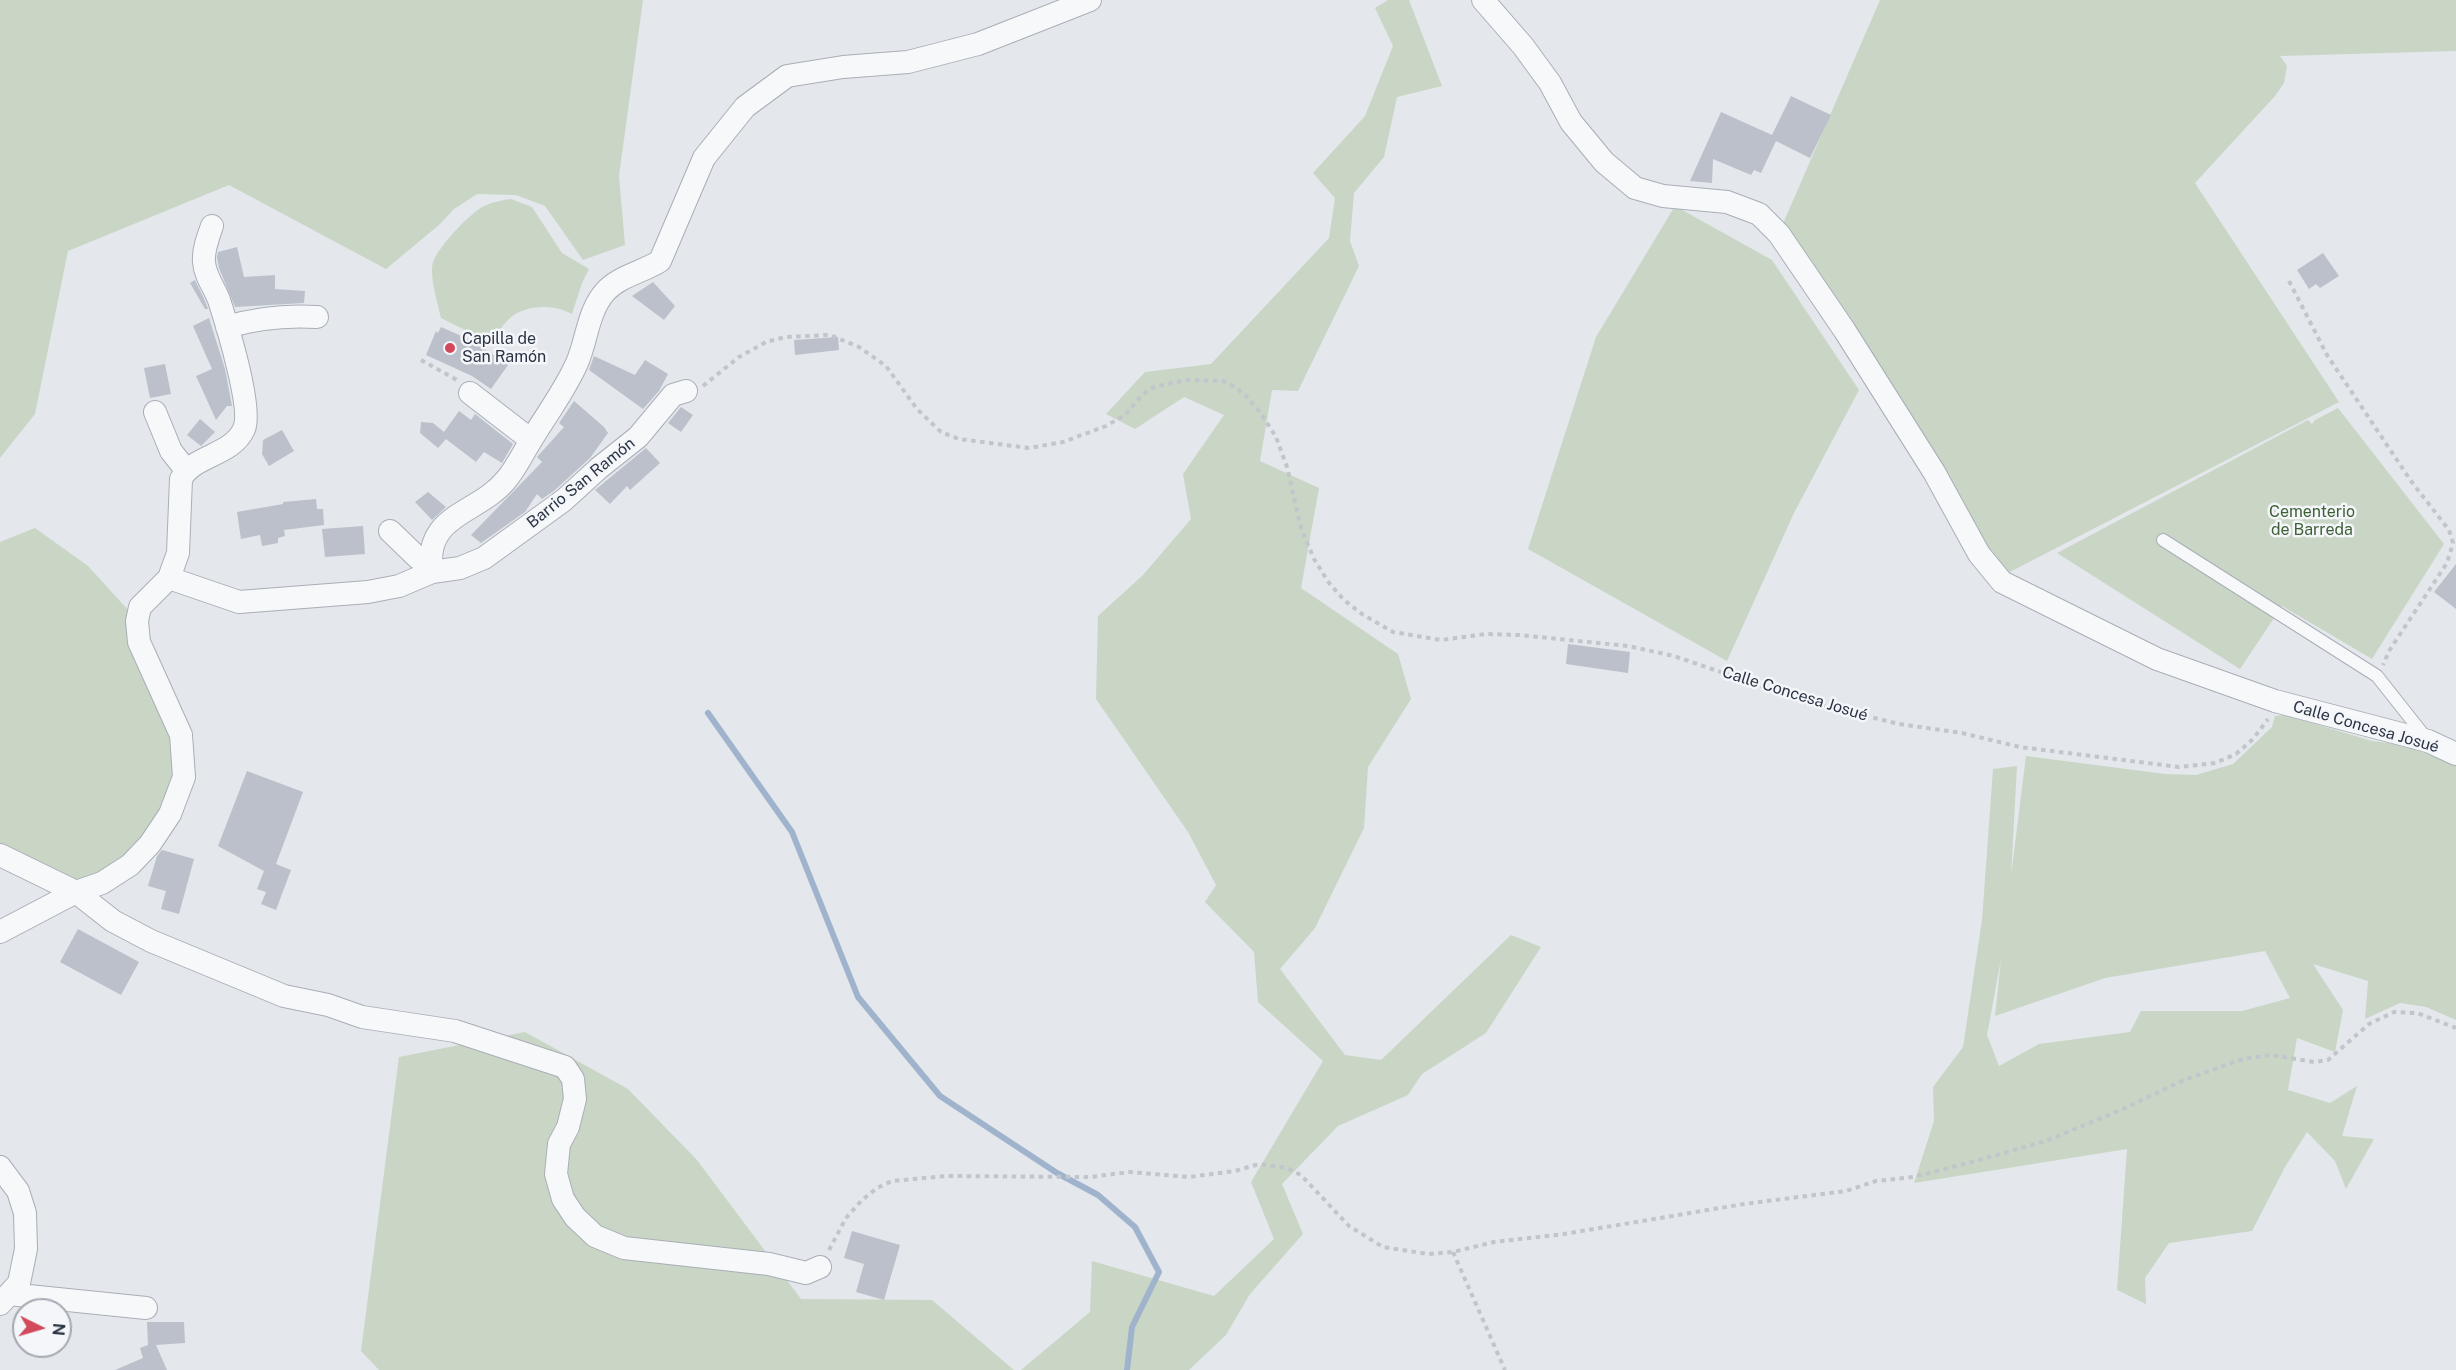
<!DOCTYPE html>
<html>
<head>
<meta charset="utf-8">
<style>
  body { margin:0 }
  #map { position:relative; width:2456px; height:1370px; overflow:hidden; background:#e4e7ec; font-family:"Public Sans",sans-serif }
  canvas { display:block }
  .north { position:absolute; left:12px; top:1298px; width:60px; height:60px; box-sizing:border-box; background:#f4f6f9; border:2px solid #a4a8b1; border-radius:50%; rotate:95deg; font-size:16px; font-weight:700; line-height:24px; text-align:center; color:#2b3445 }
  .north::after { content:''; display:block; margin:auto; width:21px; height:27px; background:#d1495b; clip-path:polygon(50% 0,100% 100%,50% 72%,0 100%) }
</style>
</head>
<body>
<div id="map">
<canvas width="2456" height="1370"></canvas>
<div class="north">N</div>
</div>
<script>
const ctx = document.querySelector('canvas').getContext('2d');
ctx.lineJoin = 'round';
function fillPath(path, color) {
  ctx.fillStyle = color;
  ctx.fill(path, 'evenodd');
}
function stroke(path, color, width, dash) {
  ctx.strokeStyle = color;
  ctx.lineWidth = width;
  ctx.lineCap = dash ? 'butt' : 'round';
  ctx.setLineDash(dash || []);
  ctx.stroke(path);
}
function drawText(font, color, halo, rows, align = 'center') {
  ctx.font = font + ' "Public Sans",sans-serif';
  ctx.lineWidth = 5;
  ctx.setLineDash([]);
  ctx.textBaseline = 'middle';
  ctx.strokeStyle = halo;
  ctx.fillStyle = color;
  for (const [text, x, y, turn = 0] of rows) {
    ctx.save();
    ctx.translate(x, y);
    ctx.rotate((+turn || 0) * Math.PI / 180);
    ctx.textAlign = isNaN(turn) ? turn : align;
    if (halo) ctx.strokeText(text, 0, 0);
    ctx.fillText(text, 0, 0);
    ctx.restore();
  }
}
const green = new Path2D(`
  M 0,0 L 643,0 L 619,176 L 625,245 L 583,260 L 545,206 L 516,195 L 477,194 L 454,209 L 439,225 L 386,269 L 229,185 L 68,251 L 35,414 L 0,458 Z
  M 1388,0 L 1409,0 L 1442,86 L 1397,97 L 1384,157 L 1354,193 L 1350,241 L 1359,266 L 1298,391 L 1272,390 L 1260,461 L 1319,488 L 1301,588 L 1398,654 L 1411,699 L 1368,767 L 1364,828 L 1315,928 L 1280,969 L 1345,1055 L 1381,1060 L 1511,935 L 1541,947 L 1486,1033 L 1422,1074 L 1408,1095 L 1338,1126 L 1282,1184 L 1303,1234 L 1250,1294 L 1226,1335 L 1189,1370 L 1021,1370 L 1090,1312 L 1092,1261 L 1214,1296 L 1274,1239 L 1251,1182 L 1323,1061 L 1258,1002 L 1254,952 L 1205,902 L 1216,885 L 1188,832 L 1096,699 L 1098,616 L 1143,575 L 1191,519 L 1183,474 L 1224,415 L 1184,397 L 1135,429 L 1106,414 L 1145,372 L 1211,364 L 1329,238 L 1335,198 L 1313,173 L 1365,116 L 1393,46 L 1375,8 Z
  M 1880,0 L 2456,0 L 2456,51 L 2280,56 L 2287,66 L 2284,83 L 2275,96 L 2195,183 L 2339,402 L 2002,576 L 1782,226 Z
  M 511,199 L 532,207 L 562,253 L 589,269 L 582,283 L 572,314 C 554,304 525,304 509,319 C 501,326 498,335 493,344 L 441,318 C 438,304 429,276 433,262 C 439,246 469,214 484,206 C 493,202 502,200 511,199 Z
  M 1675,206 L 1772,260 L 1859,390 L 1794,513 L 1727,661 L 1528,549 L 1596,337 Z
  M 2338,408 L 2444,544 L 2372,659 L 2282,606 L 2240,669 L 2057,553 L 2308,420 L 2312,424 L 2315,420 Z
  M 35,528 L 88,566 L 129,611 L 166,719 L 177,770 L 157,819 L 124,859 L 84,881 L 63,881 L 0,848 L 0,542 Z
  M 2286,715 L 2372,741 L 2405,745 L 2456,766 L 2456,1020 L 2426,1007 L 2400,1003 L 2365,1019 L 2368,981 L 2313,964 L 2343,1010 L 2335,1052 L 2297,1038 L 2288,1090 L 2330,1103 L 2357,1086 L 2342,1136 L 2374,1139 L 2346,1189 L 2335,1161 L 2307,1132 L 2285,1167 L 2252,1231 L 2169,1243 L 2145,1278 L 2146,1304 L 2117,1290 L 2127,1149 L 1914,1183 L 1934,1121 L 1933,1087 L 1963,1047 L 1982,920 L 1993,769 L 2017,766 L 2011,876 L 2026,756 L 2165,774 L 2196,775 L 2233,764 L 2272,727 L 2275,716 ZM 2265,951 L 2290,998 L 2242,1011 L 2141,1011 L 2130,1032 L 2039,1044 L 1999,1066 L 1987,1035 L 2001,959 L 1995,1016 L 2105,978 Z
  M 525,1032 L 628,1089 L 697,1160 L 801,1299 L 932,1300 L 1014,1370 L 379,1370 L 361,1351 L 399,1057 Z`);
const stream = new Path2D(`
  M 708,713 L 792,832 L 858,997 L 940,1096 L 1057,1173 L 1098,1195 L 1135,1227 L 1159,1272 L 1132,1327 L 1127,1370`);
const building = new Path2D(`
  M 1791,96 L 1831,115 L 1810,158 L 1776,141 L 1761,173 L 1754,170 L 1751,175 L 1713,159 L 1712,183 L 1690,181 L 1721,112 L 1772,135 Z
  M 237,247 L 244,277 L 275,275 L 275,289 L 305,291 L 304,303 L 235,307 L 219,268 L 217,258 L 218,252 Z
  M 2323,253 L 2339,276 L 2320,288 L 2316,284 L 2309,289 L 2297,270 Z
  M 195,280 L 205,301 L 208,309 L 205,309 L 190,283 Z
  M 653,282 L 675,306 L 664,320 L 632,296 Z
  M 209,318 L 225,369 L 232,406 L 227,406 L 216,420 L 196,376 L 212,369 L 193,326 Z
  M 441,327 L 475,342 L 508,365 L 491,389 L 472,376 L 426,355 L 436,331 L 438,333 Z
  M 838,337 L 839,350 L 795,355 L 794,340 Z
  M 594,356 L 635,375 L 645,360 L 668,374 L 659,391 L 643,409 L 589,370 Z
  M 165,364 L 171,394 L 150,398 L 144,368 Z
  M 574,401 L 604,427 L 608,433 L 590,458 L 555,490 L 542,499 L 537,494 L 525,512 L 481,543 L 471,535 L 542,462 L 537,457 L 564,427 L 559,423 Z
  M 681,407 L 693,415 L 681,432 L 668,423 Z
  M 459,411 L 471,420 L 475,414 L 513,444 L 502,463 L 484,452 L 476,462 L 446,439 L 438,448 L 420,433 L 421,422 L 433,423 L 444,432 Z
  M 200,419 L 215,432 L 201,446 L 187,435 Z
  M 282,430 L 294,451 L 269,466 L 262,454 L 263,440 Z
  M 646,448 L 660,463 L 630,490 L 627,486 L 610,504 L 595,490 Z
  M 428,492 L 446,507 L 432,520 L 415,502 Z
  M 316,499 L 317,509 L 323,509 L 324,525 L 284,530 L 285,536 L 278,538 L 278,543 L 262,546 L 260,535 L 241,539 L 237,512 L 283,504 L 283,502 Z
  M 363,526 L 365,554 L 325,557 L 322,529 Z
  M 2456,564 L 2456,609 L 2434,592 Z
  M 1568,644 L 1630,652 L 1628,673 L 1566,664 Z
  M 247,771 L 303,792 L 276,864 L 291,870 L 276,910 L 261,904 L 266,892 L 257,889 L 264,871 L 218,846 Z
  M 162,850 L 194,859 L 179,914 L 161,909 L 166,891 L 148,886 L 157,856 Z
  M 78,929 L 139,962 L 121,995 L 60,962 Z
  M 852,1231 L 900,1245 L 884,1300 L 856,1292 L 864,1264 L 844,1258 Z
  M 147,1322 L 184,1322 L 185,1343 L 156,1345 L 167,1370 L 115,1370 L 143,1358 L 140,1348 L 148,1345 Z`);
const path = new Path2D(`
  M 2289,281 L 2327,355 L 2411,481 L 2449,530 L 2453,543 L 2447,563 L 2389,651 L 2383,665
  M 421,360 L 457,380
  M 703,386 L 739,357 L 766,342 L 785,337 L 830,335 L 859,347 L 886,366 L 917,409 L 941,432 L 959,439 L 1029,448 L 1063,442 L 1106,426 L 1125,415 L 1143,394 L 1154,387 L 1186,380 L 1223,381 L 1235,387 L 1246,396 L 1260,412 L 1276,437 L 1287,467 L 1301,528 L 1314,559 L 1329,583 L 1344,600 L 1362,614 L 1393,632 L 1441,640 L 1486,634 L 1519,635 L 1628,646 L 1674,656 L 1802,700 L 1899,724 L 1962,733 L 2020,747 L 2179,767 L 2215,763 L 2236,754 L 2253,739 L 2268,719
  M 829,1250 L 846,1218 L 862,1200 L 877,1188 L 892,1181 L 946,1176 L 1091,1177 L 1129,1172 L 1189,1177 L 1235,1171 L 1259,1164 L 1287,1168 L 1301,1175 L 1349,1226 L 1383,1247 L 1428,1254 L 1453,1252 L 1494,1242 L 1564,1234 L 1744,1204 L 1846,1191 L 1876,1181 L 1913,1177 L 1972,1162 L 2046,1141 L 2123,1109 L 2184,1080 L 2243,1059 L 2271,1055 L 2314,1062 L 2328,1060 L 2369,1024 L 2394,1012 L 2417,1013 L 2456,1028
  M 1453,1252 L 1505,1370`);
const lane = new Path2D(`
  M 2163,540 L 2377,676 L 2426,738`);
const street = new Path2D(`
  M 1483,0 L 1523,46 L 1550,83 L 1571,122 L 1604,162 L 1635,188 L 1663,196 L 1727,202 L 1759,214 L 1779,234 L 1845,331 L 1934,472 L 1979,554 L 2002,582 L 2157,659 L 2275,701 L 2428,741 L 2456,754
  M 227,327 C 257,318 285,315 317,317
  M 470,393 L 531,440
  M 155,412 L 171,451 L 186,470
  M 390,531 L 418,558 L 431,563
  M 432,572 C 423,514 477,515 506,480 C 516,468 522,455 530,442 C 546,415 564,392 577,363 C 587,340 588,311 605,292 C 619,276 643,272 660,261 L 704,158 L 745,107 L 787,76 L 843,67 L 908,62 L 978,44 L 1090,0
  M 169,578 L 239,602 L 368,592 L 399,586 L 432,572 L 460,568 L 484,558 L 564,500 L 599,468 L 638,437 L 673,395 L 686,391
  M 0,855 L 76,892 L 113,921 L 151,941 L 284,996 L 328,1005 L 362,1017 L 455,1031 L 565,1067 L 573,1079 L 575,1099 L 568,1127 L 559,1144 L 556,1174 L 563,1199 L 575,1217 L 595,1236 L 624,1248 L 769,1264 L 806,1273 L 820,1267
  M 0,932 L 76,892 L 102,883 L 130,865 L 150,844 L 170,814 L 184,777 L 181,735 L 139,642 L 137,621 L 140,607 L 169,578 L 178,553 L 181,479 C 193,455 232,456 244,429 C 253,409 227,325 219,300 C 214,287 205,276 204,262 C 203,250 208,237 212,226
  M 0,1167 L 18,1191 L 25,1213 L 26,1249 L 19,1283 L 0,1304
  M 9,1294 L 146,1308`);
const markers = [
  [450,348,6,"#d1495b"]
];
const poiNames = [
  ["Capilla de",462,339],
  ["San Ramón",462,357]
];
const streetNames = [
  ["Barrio San Ramón",581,483,-39],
  ["Calle Concesa Josué",1795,694,17],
  ["Calle Concesa Josué",2366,727,16]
];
const parkNames = [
  ["Cementerio",2312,512],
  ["de Barreda",2312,530]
];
fillPath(green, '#c9d6c5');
stroke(stream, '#9fb4cc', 6);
fillPath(building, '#bbc0ca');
stroke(lane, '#a9aeb7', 14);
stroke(street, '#a9aeb7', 24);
stroke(path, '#c2c5cb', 4, [4.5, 4.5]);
stroke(lane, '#f7f8fa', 12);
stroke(street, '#f7f8fa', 22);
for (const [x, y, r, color] of markers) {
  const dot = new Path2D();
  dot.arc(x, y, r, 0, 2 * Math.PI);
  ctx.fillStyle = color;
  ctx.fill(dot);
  stroke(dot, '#f4f6f9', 2);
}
drawText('16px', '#2b3445', '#f4f6f9', poiNames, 'left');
drawText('16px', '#2b3445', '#f4f6f9', streetNames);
drawText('16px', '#3f6138', '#f4f6f9', parkNames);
</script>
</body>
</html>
